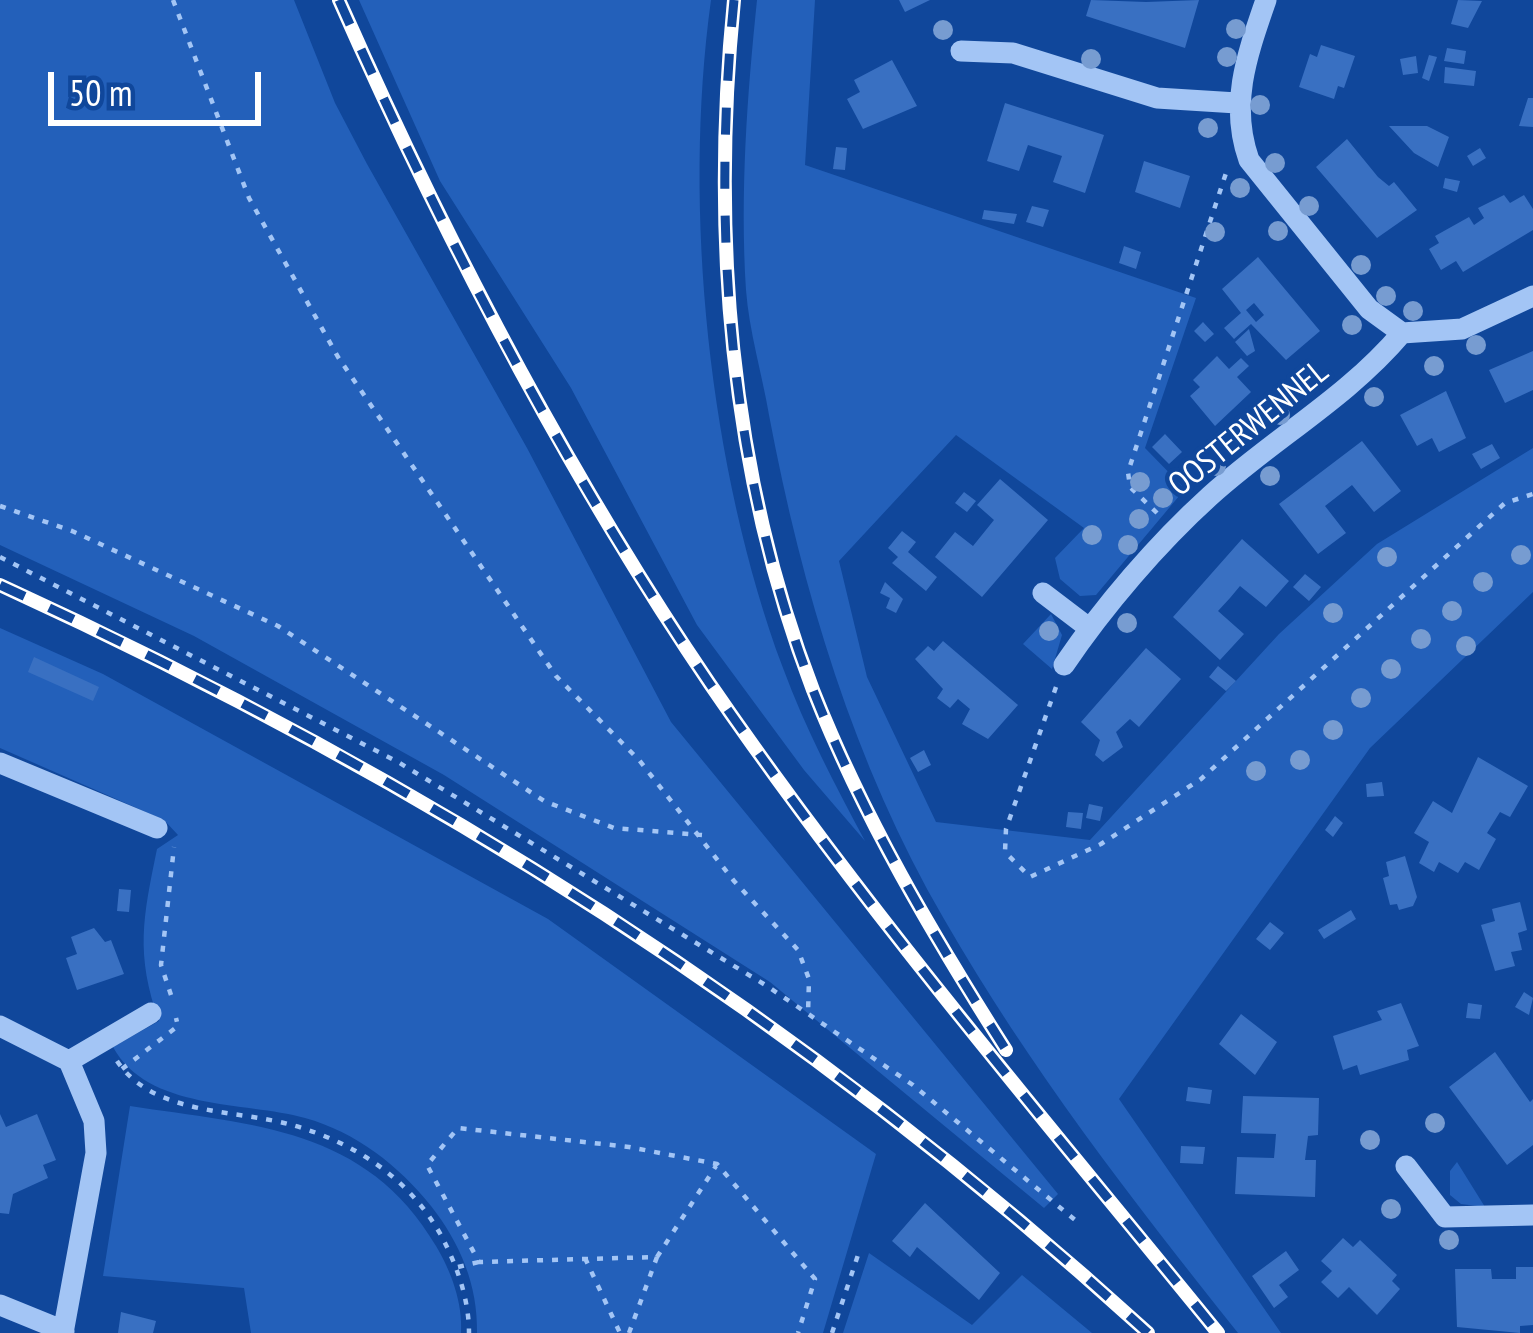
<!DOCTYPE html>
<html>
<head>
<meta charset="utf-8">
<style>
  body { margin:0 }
  #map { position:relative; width:1533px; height:1333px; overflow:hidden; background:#10479b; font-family:"PT Sans Narrow",sans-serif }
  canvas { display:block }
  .scale { position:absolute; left:48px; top:72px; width:213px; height:54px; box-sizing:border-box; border:6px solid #fff; border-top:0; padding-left:15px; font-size:36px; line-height:42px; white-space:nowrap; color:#fff; -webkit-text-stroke:9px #10479b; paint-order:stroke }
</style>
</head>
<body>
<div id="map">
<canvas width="1533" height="1333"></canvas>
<div class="scale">50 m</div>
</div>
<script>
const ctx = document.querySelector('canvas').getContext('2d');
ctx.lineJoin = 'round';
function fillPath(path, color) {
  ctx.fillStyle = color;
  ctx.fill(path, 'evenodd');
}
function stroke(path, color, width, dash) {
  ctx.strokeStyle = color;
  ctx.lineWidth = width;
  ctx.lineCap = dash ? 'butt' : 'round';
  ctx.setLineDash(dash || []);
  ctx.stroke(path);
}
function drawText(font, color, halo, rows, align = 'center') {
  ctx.font = font + ' "PT Sans Narrow",sans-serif';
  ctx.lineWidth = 9;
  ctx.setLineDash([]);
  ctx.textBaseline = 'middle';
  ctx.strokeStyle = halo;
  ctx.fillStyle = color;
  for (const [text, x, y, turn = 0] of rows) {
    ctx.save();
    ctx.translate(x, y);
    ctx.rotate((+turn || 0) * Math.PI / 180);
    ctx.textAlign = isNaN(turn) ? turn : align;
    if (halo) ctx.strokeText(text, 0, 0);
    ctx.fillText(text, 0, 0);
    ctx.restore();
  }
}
const green = new Path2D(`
  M 0,0 L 294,0 L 335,103 L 367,164 L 527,448 L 671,722 L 1058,1194 L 1044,1208 L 770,982 L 444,775 L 194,636 L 0,545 Z
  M 359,0 L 711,0 C 682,209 709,469 783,668 C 805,728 835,785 865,841 L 804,770 L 697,625 L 571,388 L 440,181 Z
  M 757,0 L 815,0 L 805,165 L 1196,298 L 1145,448 L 1185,489 L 1096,595 L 1080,596 L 1060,579 L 1055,558 L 1084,528 L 956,435 L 839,561 L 867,677 L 936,822 L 1090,840 L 1279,634 L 1377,544 L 1533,448 L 1533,592 L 1370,748 L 1119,1099 L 1281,1333 L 1238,1333 C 1132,1200 1029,1067 944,919 C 854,764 802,590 769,415 C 762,374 749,331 746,290 C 740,192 747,97 757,0 Z
  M 1051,614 L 1062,635 L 1052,669 L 1023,644 Z
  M 0,628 L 103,674 L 548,919 L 876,1154 L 823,1333 L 477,1333 C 478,1285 460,1243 431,1206 C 399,1166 356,1132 305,1118 C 244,1101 148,1111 113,1047 L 159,1021 C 135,954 143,917 157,849 L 178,835 L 164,820 L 0,748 Z
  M 130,1106 C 253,1125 366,1127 436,1246 C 451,1271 463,1303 461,1333 L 251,1333 L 244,1288 L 103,1276 Z
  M 1457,1162 L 1485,1207 L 1461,1204 L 1450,1195 L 1450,1171 Z
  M 869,1253 L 972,1325 L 1022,1275 L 1092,1333 L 843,1333 Z`);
const building = new Path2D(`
  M 899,0 L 930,0 L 905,12 Z
  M 1091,0 L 1146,2 L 1199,0 L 1185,48 L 1086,16 Z
  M 1458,0 L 1482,1 L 1468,28 L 1451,24 Z
  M 1321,45 L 1355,56 L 1344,88 L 1338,86 L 1334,99 L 1299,87 L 1310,54 L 1317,57 Z
  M 1447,48 L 1466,51 L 1464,64 L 1444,61 Z
  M 1429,55 L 1437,57 L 1429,81 L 1422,78 Z
  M 1416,56 L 1418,73 L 1403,75 L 1400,59 Z
  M 892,60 L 917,106 L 863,129 L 847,99 L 860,92 L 854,80 Z
  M 1445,67 L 1476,71 L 1474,86 L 1444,83 Z
  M 1528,98 L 1533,98 L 1533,127 L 1519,126 Z
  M 1005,103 L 1104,135 L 1085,193 L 1053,182 L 1062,156 L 1028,145 L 1019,171 L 987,161 Z
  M 1389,126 L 1427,126 L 1449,137 L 1438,167 L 1414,153 Z
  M 1347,139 L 1378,177 L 1389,186 L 1394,182 L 1417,210 L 1377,238 L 1316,167 Z
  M 836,147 L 847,148 L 845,170 L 833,169 Z
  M 1480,148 L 1486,158 L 1473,166 L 1467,156 Z
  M 1144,161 L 1190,176 L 1180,208 L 1135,192 Z
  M 1445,178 L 1460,181 L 1457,192 L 1443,188 Z
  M 1504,195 L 1510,203 L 1524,195 L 1533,209 L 1533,230 L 1463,272 L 1456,261 L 1441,270 L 1429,249 L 1439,243 L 1435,236 L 1469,217 L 1474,225 L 1484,218 L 1478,208 Z
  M 1032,206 L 1049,210 L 1043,227 L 1026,222 Z
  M 984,210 L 1017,214 L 1014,224 L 982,219 Z
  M 1124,246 L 1141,252 L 1136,269 L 1119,263 Z
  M 1258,257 L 1320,331 L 1286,360 L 1251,324 L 1234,339 L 1224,328 L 1241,313 L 1222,289 ZM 1254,303 L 1264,315 L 1256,322 L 1246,310 Z
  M 1203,322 L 1214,334 L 1205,342 L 1194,331 Z
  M 1249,329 L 1255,351 L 1247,356 L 1235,342 Z
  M 1533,351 L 1533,390 L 1505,403 L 1489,370 Z
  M 1217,356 L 1229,369 L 1241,358 L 1249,366 L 1237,377 L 1251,392 L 1215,426 L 1190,396 L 1200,387 L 1193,380 Z
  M 1446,391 L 1466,438 L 1439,452 L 1432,438 L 1417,446 L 1400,415 Z
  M 1165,434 L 1182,452 L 1169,464 L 1152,447 Z
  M 1362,441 L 1401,491 L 1374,512 L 1352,485 L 1325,506 L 1346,533 L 1318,554 L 1279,504 Z
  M 1492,444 L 1500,458 L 1481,469 L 1472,454 Z
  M 1000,479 L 1048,520 L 982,597 L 935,557 L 955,532 L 973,546 L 994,520 L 977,505 Z
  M 964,492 L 976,501 L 967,512 L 955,503 Z
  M 902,531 L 916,542 L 908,552 L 937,577 L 926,591 L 892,563 L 898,557 L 888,548 Z
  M 1242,539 L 1289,581 L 1266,607 L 1240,586 L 1230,598 L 1218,611 L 1244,634 L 1220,660 L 1173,617 Z
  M 1305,574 L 1321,587 L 1309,601 L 1293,587 Z
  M 885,582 L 903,599 L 896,613 L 886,608 L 890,598 L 880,593 Z
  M 943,641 L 1018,705 L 988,739 L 962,724 L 970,709 L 958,699 L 950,708 L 937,698 L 943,689 L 915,659 L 928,646 L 934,651 Z
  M 1146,648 L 1181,679 L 1139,727 L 1130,719 L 1116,732 L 1123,747 L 1103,762 L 1095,755 L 1100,740 L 1081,722 Z
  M 34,657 L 99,687 L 93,701 L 28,672 Z
  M 1218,666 L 1236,681 L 1226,691 L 1209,677 Z
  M 924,750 L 931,765 L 918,772 L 910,758 Z
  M 1478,757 L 1528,786 L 1510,817 L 1500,812 L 1487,833 L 1496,839 L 1479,870 L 1465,862 L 1458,873 L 1439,862 L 1434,872 L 1419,863 L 1429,842 L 1414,833 L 1433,801 L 1452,813 Z
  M 1382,782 L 1384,796 L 1367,797 L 1366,784 Z
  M 1089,804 L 1103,807 L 1100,821 L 1086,818 Z
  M 1068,812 L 1083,813 L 1081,829 L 1066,827 Z
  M 1335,816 L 1343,823 L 1333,837 L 1325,830 Z
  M 1405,856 L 1417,897 L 1413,906 L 1399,910 L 1397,904 L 1390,905 L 1383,878 L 1389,876 L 1386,862 Z
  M 119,889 L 131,890 L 129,912 L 117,911 Z
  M 1520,902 L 1527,930 L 1518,933 L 1522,950 L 1511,952 L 1515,966 L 1495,971 L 1481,925 L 1495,921 L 1492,909 Z
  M 1351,910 L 1356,919 L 1324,939 L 1318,930 Z
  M 1270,922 L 1284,933 L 1270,950 L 1256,939 Z
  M 94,928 L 105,942 L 111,940 L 124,974 L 77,990 L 66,958 L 77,954 L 71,937 Z
  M 1524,992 L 1533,998 L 1529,1015 L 1515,1007 Z
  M 1401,1003 L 1419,1046 L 1407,1050 L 1409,1060 L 1360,1075 L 1357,1065 L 1343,1070 L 1333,1036 L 1382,1020 L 1377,1011 Z
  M 1468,1003 L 1482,1005 L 1480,1019 L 1466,1018 Z
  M 1241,1014 L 1277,1042 L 1255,1075 L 1219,1044 Z
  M 1495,1052 L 1530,1102 L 1533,1099 L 1533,1145 L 1507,1165 L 1449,1087 Z
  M 1188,1087 L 1212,1090 L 1210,1104 L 1186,1101 Z
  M 1243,1096 L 1319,1098 L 1318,1135 L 1308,1136 L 1305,1160 L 1316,1160 L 1315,1197 L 1235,1194 L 1237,1157 L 1274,1158 L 1275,1147 L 1276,1134 L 1241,1133 Z
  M 0,1114 L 6,1127 L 37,1114 L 56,1160 L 43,1165 L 48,1178 L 13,1194 L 9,1214 L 0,1213 Z
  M 1181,1146 L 1205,1147 L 1203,1164 L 1180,1163 Z
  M 925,1203 L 1000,1273 L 979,1300 L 917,1247 L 910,1257 L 892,1241 Z
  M 1343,1238 L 1353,1247 L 1360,1240 L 1397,1275 L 1392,1281 L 1400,1289 L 1377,1315 L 1349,1287 L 1338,1298 L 1321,1282 L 1332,1271 L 1321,1261 Z
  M 1286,1251 L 1299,1270 L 1279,1285 L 1288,1297 L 1274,1308 L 1252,1276 Z
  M 1516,1267 L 1533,1267 L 1533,1325 L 1520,1326 L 1520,1333 L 1457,1327 L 1455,1269 L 1491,1269 L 1492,1279 L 1516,1279 Z
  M 121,1312 L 156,1321 L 153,1333 L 118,1333 Z`);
const path = new Path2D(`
  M 173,0 L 249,198 L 338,357 L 556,676 L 639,760 L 734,881 L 798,950 L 809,979 L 808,1014
  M 0,506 L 72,531 L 278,626 L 544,801 L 614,828 L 702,835
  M 1157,513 L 1130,487 L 1128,472 L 1226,173
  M 0,557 L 398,762 L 767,986 L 913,1085 L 1081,1225
  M 1056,687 L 1006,829 L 1005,852 L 1030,877 L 1101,844 L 1201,779 L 1505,503 L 1533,494
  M 171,995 L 161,965 L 174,847
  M 117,1061 C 154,1116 235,1109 292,1125 C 356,1143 410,1179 442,1237 C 457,1266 469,1299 469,1333
  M 122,1069 L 178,1026 L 176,1018
  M 657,1257 L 716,1166
  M 585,1258 L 620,1333
  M 458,1267 L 479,1262
  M 629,1333 L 657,1257 L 479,1262 L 427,1165 L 458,1128 L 629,1147 L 717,1164 L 815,1279 L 798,1333
  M 832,1333 L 859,1252`);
const minor = new Path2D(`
  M 1266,0 C 1247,55 1229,104 1249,160 L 1369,309 L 1402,333 L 1462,329 L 1533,296
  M 961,51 L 1013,53 L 1157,98 L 1237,103
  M 1043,593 L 1089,628
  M 1064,665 C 1104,606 1157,544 1210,496 C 1274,438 1347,398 1402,333
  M 0,763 L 157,828
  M 0,1026 L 69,1061 L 94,1121 L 96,1153 L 63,1333
  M 69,1061 L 151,1013
  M 1406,1166 L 1445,1217 L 1533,1215
  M 0,1305 L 64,1331`);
const rail = new Path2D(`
  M 339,0 C 444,237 564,469 710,684 C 865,910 1045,1120 1218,1333
  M 734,0 C 711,232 729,471 813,690 C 863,817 933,935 1006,1050
  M 0,585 C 425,779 803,1018 1148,1333`);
const trees = [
  [1236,29],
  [943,30],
  [1227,57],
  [1091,59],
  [1260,105],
  [1208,128],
  [1275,163],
  [1240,188],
  [1309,206],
  [1278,231],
  [1215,232],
  [1361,265],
  [1386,296],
  [1413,311],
  [1352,325],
  [1476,345],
  [1434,366],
  [1374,397],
  [1280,415],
  [1216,466],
  [1270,476],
  [1140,482],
  [1163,498],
  [1139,519],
  [1092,535],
  [1128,545],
  [1521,555],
  [1387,557],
  [1483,582],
  [1452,611],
  [1333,613],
  [1127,623],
  [1049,631],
  [1421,639],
  [1466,646],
  [1391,669],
  [1361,698],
  [1333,730],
  [1300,760],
  [1256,771],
  [1435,1123],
  [1370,1140],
  [1391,1209],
  [1449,1240]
];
const streetNames = [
  ["OOSTERWENNEL",1249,429,-39]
];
fillPath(green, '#2360ba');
fillPath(building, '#3970c2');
stroke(path, '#a3c5f5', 4.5, [6, 9]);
stroke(minor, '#a3c5f5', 21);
stroke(rail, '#fff', 14);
stroke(rail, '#10479b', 9, [27]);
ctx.fillStyle = '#779cd1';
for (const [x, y] of trees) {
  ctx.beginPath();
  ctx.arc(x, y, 10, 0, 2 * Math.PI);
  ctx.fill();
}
drawText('33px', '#fff', '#10479b', streetNames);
</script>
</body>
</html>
